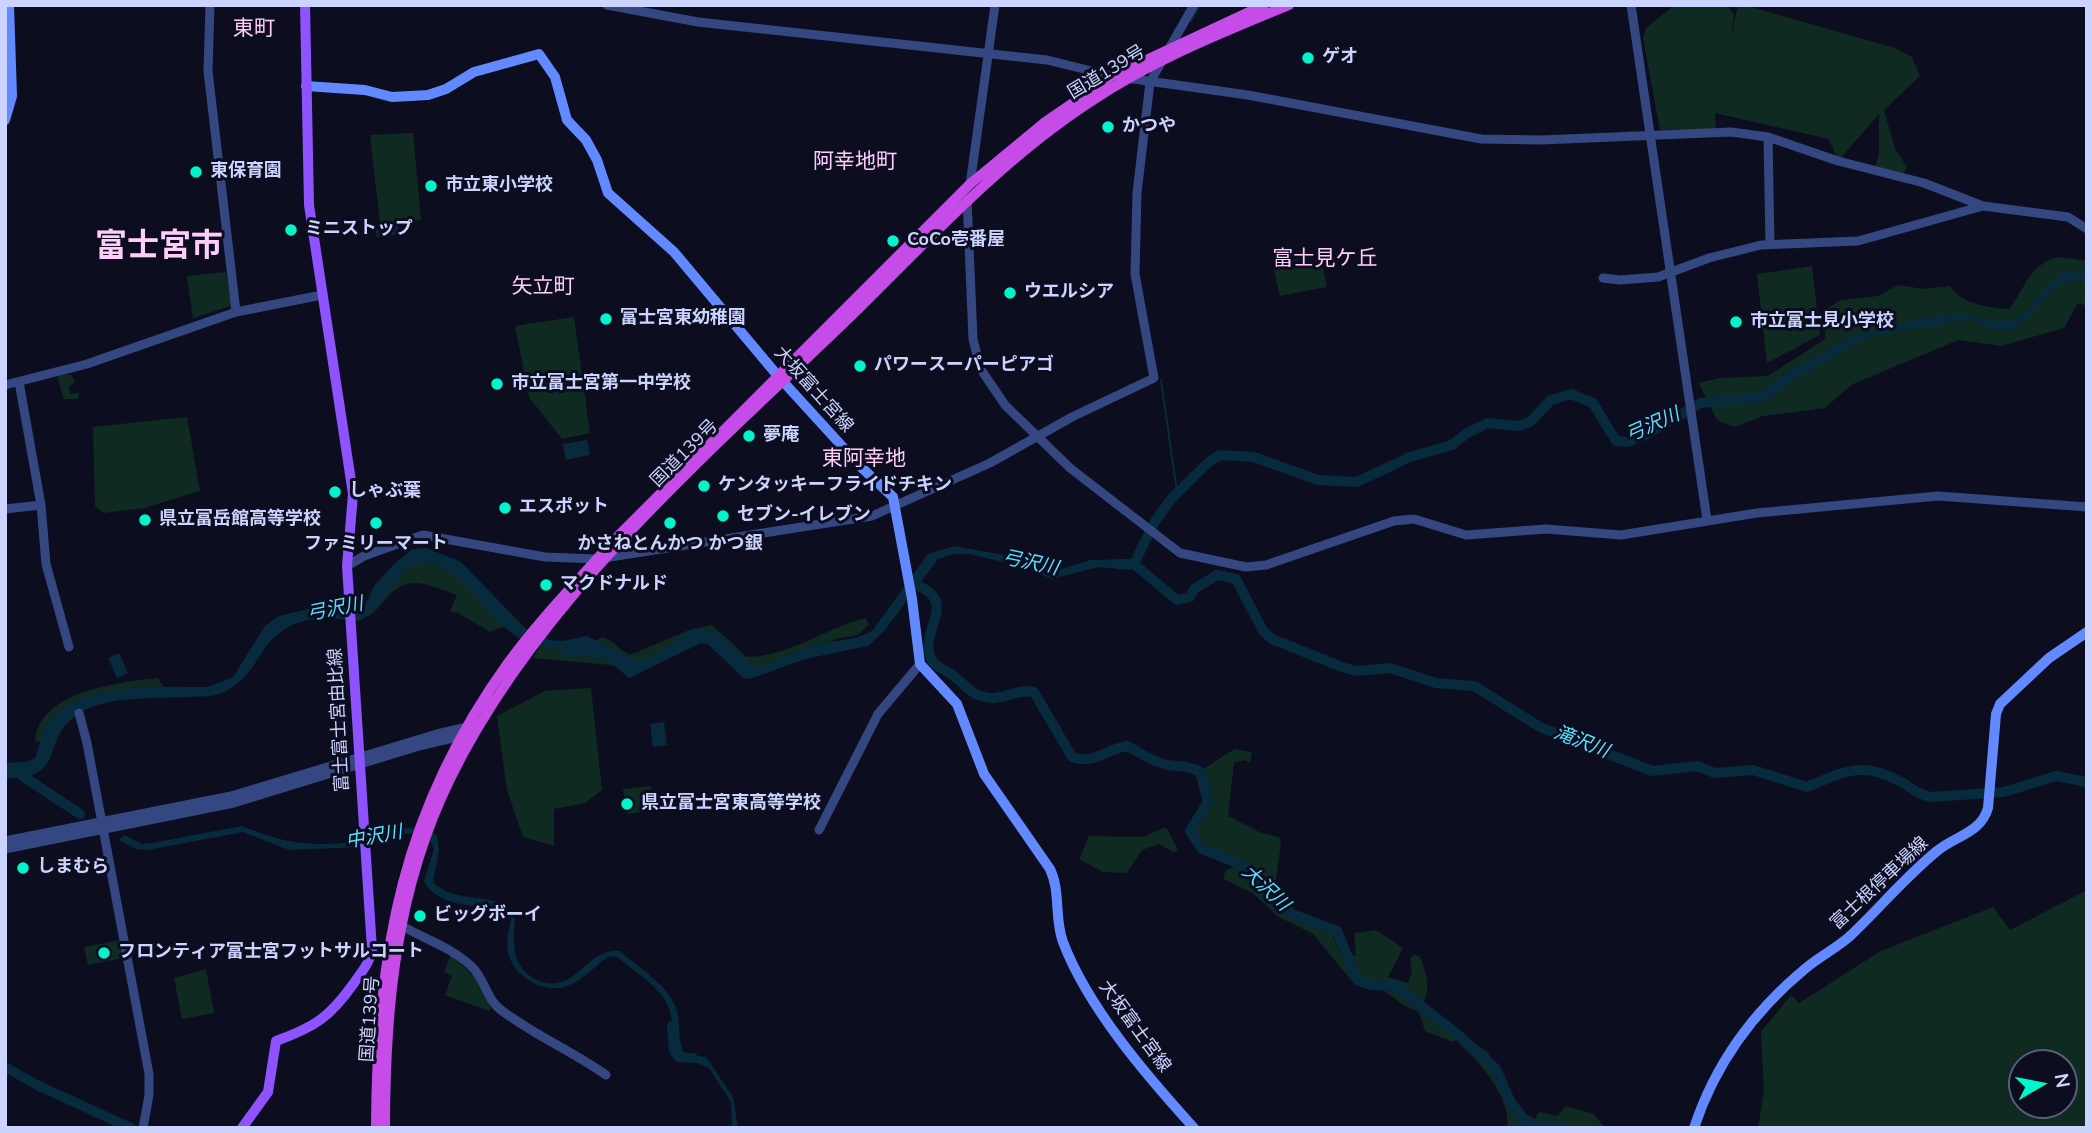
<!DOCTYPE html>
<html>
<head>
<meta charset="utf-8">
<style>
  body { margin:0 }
  #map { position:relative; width:2092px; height:1133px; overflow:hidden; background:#0c0e20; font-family:"Nunito Sans",sans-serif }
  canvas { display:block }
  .frame { position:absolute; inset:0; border:7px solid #cbd3ff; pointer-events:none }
  .north { position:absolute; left:2008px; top:1049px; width:70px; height:70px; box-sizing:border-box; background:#0c0e20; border:2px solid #585d79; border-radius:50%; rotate:80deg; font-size:19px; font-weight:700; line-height:28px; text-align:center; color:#cbd3ff }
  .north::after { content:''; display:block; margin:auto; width:24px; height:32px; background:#00f6ca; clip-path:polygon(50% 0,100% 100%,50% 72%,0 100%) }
</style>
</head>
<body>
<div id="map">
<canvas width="2092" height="1133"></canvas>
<div class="frame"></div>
<div class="north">N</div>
</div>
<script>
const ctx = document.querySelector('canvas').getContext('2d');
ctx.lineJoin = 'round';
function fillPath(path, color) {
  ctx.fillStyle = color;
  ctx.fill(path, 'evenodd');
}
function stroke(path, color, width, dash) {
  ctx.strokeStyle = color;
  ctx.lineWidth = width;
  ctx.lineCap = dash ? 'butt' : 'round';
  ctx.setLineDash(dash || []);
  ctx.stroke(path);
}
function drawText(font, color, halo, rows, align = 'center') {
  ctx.font = font + ' "Nunito Sans","Noto Sans JP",sans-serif';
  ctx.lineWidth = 6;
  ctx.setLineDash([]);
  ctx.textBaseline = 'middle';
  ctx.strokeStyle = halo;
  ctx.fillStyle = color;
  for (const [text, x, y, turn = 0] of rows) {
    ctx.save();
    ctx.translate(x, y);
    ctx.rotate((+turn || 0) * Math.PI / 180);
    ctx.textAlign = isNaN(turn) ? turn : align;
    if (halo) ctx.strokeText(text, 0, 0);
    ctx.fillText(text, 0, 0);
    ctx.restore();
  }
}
const green = new Path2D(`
  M 1675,5 L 1727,5 L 1734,15 L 1731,38 L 1738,5 L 1744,5 L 1895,48 L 1912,57 L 1920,76 L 1884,110 L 1895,149 L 1907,167 L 1903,175 L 1875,168 L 1879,154 L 1879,114 L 1838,161 L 1829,139 L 1715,113 L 1716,129 L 1660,130 L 1643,38 L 1646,28 Z
  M 413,133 L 421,220 L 380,223 L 370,135 Z
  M 2058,257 L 2087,261 L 2087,306 L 2078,303 L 2064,328 L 2001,346 L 1958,340 L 1851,385 L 1825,408 L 1763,416 L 1735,427 L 1717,420 L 1699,383 L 1720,378 L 1768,376 L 1825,339 L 1824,310 L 1841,300 L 1878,296 L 1898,285 L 1924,289 L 1950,286 C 1961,304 1989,308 2009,309 C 2028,285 2026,267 2058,257 Z
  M 1297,259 L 1303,267 L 1322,264 L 1327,287 L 1280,296 L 1273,267 Z
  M 1812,266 L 1820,335 L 1767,363 L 1757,274 Z
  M 226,272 L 231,306 L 193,318 L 187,276 Z
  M 574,317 L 590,433 L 562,439 L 529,397 L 515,326 Z
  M 71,374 L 75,382 L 68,387 L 71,394 L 79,393 L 78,399 L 64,399 L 57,376 Z
  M 187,417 L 200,491 L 144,508 L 103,513 L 95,506 L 93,427 Z
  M 435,562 C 459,578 502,595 504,626 L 490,632 L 460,614 L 450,611 L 457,595 C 424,584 408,572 383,602 C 376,610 373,616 362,618 L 401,573 L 414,563 Z
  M 866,618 L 869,625 L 858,635 L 836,639 L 757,674 L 712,642 L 691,642 L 632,673 L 611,665 L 533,658 L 542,642 L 592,644 L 602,637 C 613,639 619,650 630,655 L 689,630 L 712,625 L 747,657 C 791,656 825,628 866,618 Z
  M 158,678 L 165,689 L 87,700 L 43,741 L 35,742 C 38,692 117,682 158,678 Z
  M 591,688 L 602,790 L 585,803 L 554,809 L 554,846 L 523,837 L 507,790 L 497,716 L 545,691 Z
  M 1235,749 L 1252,752 L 1250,763 L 1244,760 L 1234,763 L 1228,816 L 1261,833 L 1279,837 L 1281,844 L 1275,885 C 1265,880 1256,868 1244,863 C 1221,854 1206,856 1192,832 L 1210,801 L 1203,769 Z
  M 651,786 L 655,810 L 627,814 L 623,789 Z
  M 1166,827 L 1178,850 L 1174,852 L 1159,844 L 1142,850 L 1127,873 L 1103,872 L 1079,859 L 1089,836 L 1143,837 Z
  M 1237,866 L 1250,875 L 1296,919 L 1331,931 L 1339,951 L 1356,956 L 1354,933 L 1376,930 L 1403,948 L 1388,977 L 1408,983 L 1412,972 L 1410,959 L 1414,955 L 1420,957 C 1426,971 1431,988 1424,1001 L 1462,1036 L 1453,1042 L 1425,1031 L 1419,1012 L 1405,1006 L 1383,990 L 1355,985 L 1313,934 L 1277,916 L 1253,893 L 1223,879 L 1226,870 Z
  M 2087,890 L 2087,1128 L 1758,1128 L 1764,1091 L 1761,1032 L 1791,995 L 1799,1003 L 1881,951 L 1993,907 L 2010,930 ZM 2022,1063 L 2064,1063 L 2064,1105 L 2022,1105 Z
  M 120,940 L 124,958 L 88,965 L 84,947 Z
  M 451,955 L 479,981 L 491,1008 L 489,1011 L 445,995 L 452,976 L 444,972 Z
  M 206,969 L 214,1013 L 182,1019 L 174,978 Z
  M 1462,1038 L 1487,1051 L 1523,1113 L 1535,1119 L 1539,1112 L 1557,1116 L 1566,1106 L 1594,1114 L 1605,1128 L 1507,1128 C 1512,1099 1479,1060 1458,1043 Z`);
const water = new Path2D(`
  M 398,225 L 399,234 L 377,237 L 375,228 Z
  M 2067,271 L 2087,275 L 2087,282 C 2051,271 2040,317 2012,329 C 1996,335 1984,322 1970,320 C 1965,320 1958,321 1953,321 L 1951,313 C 1969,313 1996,325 2010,321 C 2034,315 2044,280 2067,271 Z
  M 1948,313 L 1950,323 L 1877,335 L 1857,342 L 1832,356 L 1829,348 C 1867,328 1907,324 1948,313 Z
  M 587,440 L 590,455 L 566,460 L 563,444 Z
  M 954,546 L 1026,559 L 1058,570 L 1091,560 L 1130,559 L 1131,570 L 1099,567 L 1051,579 L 1028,568 L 970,554 L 953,554 L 938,559 L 885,630 L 868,646 L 805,659 L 750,679 L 743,678 L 709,645 L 701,643 L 629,678 C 618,669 608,657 594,654 C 567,648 540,653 516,636 C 485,615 467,578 432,562 L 408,567 C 391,586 382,611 358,621 C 319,615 286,617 263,651 C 250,671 242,685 219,694 C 209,698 197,696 187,697 C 153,699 105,695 77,715 C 38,742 69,779 5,778 L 5,763 L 26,762 L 35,758 C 39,748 41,736 46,727 C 73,680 161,687 208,687 L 233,677 L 265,626 L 279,616 L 312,608 L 359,605 L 368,600 L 374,586 L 394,564 L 412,549 L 427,548 L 461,562 L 527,630 L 550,640 L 563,641 L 587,636 L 635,660 L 649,658 L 695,628 L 714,631 L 758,668 L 816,644 L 856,638 L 872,631 L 928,554 Z
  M 119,653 L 128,673 L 117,678 L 108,658 Z
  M 664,722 L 667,745 L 653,747 L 650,724 Z
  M 242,826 C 283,843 309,847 354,842 C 392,838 395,818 437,835 L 439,850 L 433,882 C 456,906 493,889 515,914 C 514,941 509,966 537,980 C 575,997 586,947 620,951 C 636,966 667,984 675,1006 C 682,1022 676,1040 685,1054 L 706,1057 L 733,1097 L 738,1128 L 732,1128 L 731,1102 L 709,1068 L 676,1054 C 672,1041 674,1029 671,1016 C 667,990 636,973 617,957 L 609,956 C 597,964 587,976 574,983 C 549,998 514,979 508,952 C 506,942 509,930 511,919 L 503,909 C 479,906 436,907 424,881 L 434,849 L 431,842 L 409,833 L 361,847 L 289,850 L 243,832 L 148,850 L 136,849 L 119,840 L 124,835 L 142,844 L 152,843 Z`);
const stream = new Path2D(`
  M 1191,21 L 1200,5
  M 1161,380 L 1177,492`);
const river = new Path2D(`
  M 1118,564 L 1134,564 L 1154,523 L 1172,498 L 1210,461 L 1220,455 L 1254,457 L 1318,480 L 1357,482 L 1410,457 L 1452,445 L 1467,433 L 1488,423 L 1518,426 L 1530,422 L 1551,400 L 1571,394 L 1593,403 L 1616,441 L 1628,442 L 1645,435 L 1701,403 L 1764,397 L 1788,377 L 1842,347
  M 1134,564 L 1177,600 L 1190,597 L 1194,589 L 1217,575 L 1236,579 L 1263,631 L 1272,639 L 1342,667 L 1356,671 L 1390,668 L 1436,683 L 1474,686 L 1540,727 L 1652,771 L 1697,766 L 1715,773 L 1753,770 L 1807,787 C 1844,772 1862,760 1901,782 C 1912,788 1918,795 1931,797 L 2004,792 L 2056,776 L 2087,782
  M 913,584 C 964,601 914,633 933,662 C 938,669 949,671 955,677 C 964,684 970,693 981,696 C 1001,703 1015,688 1034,692 L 1072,757 C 1095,765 1106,749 1127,746 C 1141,753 1152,762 1168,765 C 1180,767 1188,765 1200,772 L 1208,802 L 1190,831 L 1202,849 L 1248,868 L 1292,914 L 1337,931 L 1357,980 L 1371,985 L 1395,986 L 1456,1033 L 1496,1069 L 1511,1103 L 1529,1125 L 1566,1128
  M 566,650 L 606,654
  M 15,771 L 80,814
  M 672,1026 L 674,1051 L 679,1057 L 693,1058
  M 5,1067 L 39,1086 L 131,1128`);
const tertiary = new Path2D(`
  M 210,5 L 208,71 L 236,312
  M 607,5 L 698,22 L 1047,60 L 1112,76 L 1248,95 L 1481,139 L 1541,140 L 1731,132 L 1768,137 L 1838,161 L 1924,183 L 1983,206 L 2068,217 L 2087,229
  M 1631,5 L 1707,520
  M 1768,137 L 1770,244
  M 970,185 L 995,5
  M 967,199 L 973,339 L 980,368 L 1005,405 L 1070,468 L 1180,553 L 1246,567 L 1266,565 L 1394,521 L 1414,519 L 1466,535 L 1546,529 L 1621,535 L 1757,513 L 1938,496 L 2087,507
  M 1603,278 L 1620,280 L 1658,277 L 1709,258 L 1761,245 L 1858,241 L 1983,206
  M 19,382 L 41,505 L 46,564 L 69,647
  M 5,385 L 87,364 L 236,312 L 322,295
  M 5,509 L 41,505
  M 347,566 L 364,556 L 423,535 L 545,557 L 597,559 L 872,516 L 990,463 L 1072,417 L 1154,378 L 1135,274 L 1137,193 L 1150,82 L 1194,5
  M 79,713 L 87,743 L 149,1074 L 149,1095 L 143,1128
  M 819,830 L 878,714 L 920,664
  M 5,841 L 231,796 L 437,734 L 467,727 L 469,731
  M 5,849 L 234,803 L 419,746 L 465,735
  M 397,923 C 421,938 450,946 471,966 C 485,978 486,999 501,1010 C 534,1035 572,1051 606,1075`);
const secondary = new Path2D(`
  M 306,86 L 365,90 L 392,97 L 428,95 L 446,89 L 474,72 L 539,54 L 555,77 L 567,120 L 586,140 L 597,160 L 608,193 L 674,252 L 778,376 L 862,468 L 893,497 L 912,599 L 920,664 L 957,704 L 984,774 L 1050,869 C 1061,892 1054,918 1063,942 C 1088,1008 1147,1076 1194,1128
  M 5,120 L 12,96 L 9,5
  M 1694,1128 C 1715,1064 1755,1010 1806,968 C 1819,957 1835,949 1849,937 C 1879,909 1905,877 1937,851 C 1955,836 1981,833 1988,808 L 1996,714 L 2000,704 L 2049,658 L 2087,632`);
const primary = new Path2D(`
  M 242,1128 L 268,1092 L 276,1041 C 315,1027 330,1017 354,983 C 362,971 370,963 372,949 L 347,566 L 353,494 L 309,205 L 305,5`);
const trunk = new Path2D(`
  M 618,536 L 970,184 L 1045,122 L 1112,76 L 1264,5
  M 376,1128 C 377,951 402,810 508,663 C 537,623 572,587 605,550
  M 385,1128 C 385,1007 396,889 450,779 C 538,599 705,457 847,320 C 925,244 998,162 1090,102 C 1151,61 1221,33 1289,5`);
const markers = [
  [1308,58,7,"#00f6ca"],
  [1108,127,7,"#00f6ca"],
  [196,172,7,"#00f6ca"],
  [431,186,7,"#00f6ca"],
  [291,230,7,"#00f6ca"],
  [893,241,7,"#00f6ca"],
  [1010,293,7,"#00f6ca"],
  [606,319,7,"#00f6ca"],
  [1736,322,7,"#00f6ca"],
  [860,366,7,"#00f6ca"],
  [497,384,7,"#00f6ca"],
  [749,436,7,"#00f6ca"],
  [704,486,7,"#00f6ca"],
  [335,492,7,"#00f6ca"],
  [505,508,7,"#00f6ca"],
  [723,516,7,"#00f6ca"],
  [145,520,7,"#00f6ca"],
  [376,523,7,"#00f6ca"],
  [670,523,7,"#00f6ca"],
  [546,585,7,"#00f6ca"],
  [627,804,7,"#00f6ca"],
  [23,868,7,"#00f6ca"],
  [420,916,7,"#00f6ca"],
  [104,953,7,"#00f6ca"]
];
const poiNames = [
  ["ゲオ",1322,58],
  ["かつや",1122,127],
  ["東保育園",210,172],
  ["市立東小学校",445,186],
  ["ミニストップ",305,230],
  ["CoCo壱番屋",907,241],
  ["ウエルシア",1024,293],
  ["富士宮東幼稚園",620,319],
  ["市立富士見小学校",1750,322],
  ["パワースーパーピアゴ",874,366],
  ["市立富士宮第一中学校",511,384],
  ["夢庵",763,436],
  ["ケンタッキーフライドチキン",718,486],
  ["しゃぶ葉",349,492],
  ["エスポット",519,508],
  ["セブン-イレブン",737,516],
  ["県立富岳館高等学校",159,520],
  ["ファミリーマート",376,545,"center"],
  ["かさねとんかつ かつ銀",670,545,"center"],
  ["マクドナルド",560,585],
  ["県立富士宮東高等学校",641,804],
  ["しまむら",37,868],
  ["ビッグボーイ",434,916],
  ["フロンティア富士宮フットサルコート",118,953]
];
const streetNames = [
  ["国道139号",1107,73,-31],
  ["大坂富士宮線",813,390,48],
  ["国道139号",685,454,-45],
  ["富士富士宮由比線",340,720,-93],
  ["富士根停車場線",1880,884,-43],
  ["国道139号",371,1019,-86],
  ["大坂富士宮線",1134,1027,54]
];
const waterNames = [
  ["弓沢川",1653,426,-24],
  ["弓沢川",1030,564,12],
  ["弓沢川",335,610,-11],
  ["滝沢川",1581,743,21],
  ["中沢川",374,838,-10],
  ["大沢川",1265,889,43]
];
const quarterNames = [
  ["東町",254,30],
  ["阿幸地町",855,163],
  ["富士見ケ丘",1325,260],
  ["矢立町",543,288],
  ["東阿幸地",864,460]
];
const townNames = [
  ["富士宮市",159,248]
];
fillPath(green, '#0f2a21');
fillPath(water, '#072a3d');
stroke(stream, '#072a3d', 2);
stroke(river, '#072a3d', 10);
stroke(tertiary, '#354780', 9);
stroke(secondary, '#6289ff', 10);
stroke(primary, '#8e52ff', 10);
stroke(trunk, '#c64ce8', 10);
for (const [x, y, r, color] of markers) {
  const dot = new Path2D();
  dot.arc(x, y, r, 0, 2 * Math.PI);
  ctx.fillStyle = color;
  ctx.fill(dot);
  stroke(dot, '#0c0e20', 2.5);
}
drawText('bold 18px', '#cbd3ff', '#0c0e20', poiNames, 'left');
drawText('18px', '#cbd3ff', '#0c0e20', streetNames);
drawText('italic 19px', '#59e0ff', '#0c0e20', waterNames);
drawText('21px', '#ffcdfb', '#0c0e20', quarterNames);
drawText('bold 32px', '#ffcdfb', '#0c0e20', townNames);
</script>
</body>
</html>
